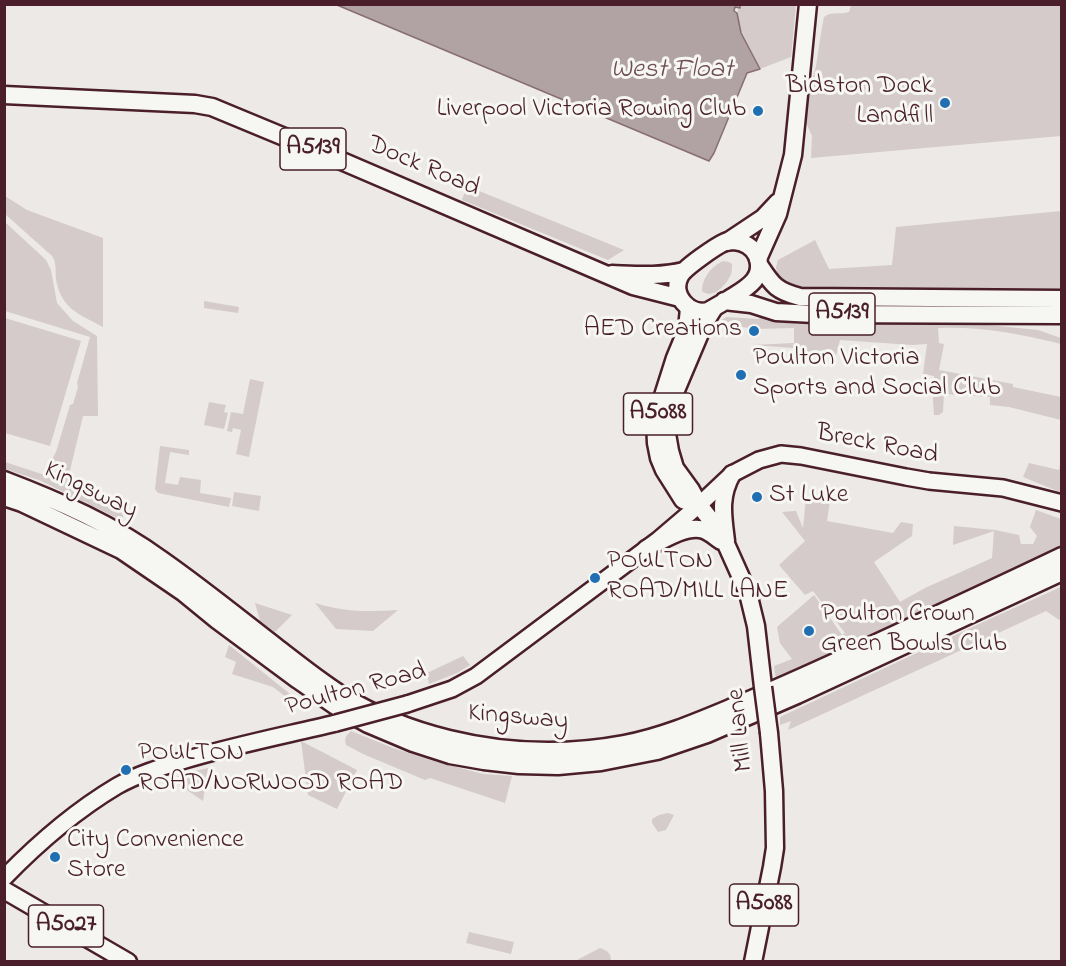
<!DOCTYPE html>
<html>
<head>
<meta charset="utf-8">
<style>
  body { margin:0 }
  #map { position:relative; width:1066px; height:966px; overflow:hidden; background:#ece9e6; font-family:"Indie Flower",sans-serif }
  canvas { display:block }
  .frame { position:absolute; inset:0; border:6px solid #4a1f2b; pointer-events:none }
</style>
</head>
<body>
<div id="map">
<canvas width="1066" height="966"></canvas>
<div class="frame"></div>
</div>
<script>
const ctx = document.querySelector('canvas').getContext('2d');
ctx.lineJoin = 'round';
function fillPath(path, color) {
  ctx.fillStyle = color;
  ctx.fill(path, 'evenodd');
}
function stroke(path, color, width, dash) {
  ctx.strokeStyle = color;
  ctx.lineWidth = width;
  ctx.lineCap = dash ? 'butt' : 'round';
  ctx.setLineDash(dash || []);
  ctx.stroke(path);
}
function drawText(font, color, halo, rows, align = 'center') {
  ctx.font = font + ' "Indie Flower",sans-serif';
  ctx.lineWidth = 6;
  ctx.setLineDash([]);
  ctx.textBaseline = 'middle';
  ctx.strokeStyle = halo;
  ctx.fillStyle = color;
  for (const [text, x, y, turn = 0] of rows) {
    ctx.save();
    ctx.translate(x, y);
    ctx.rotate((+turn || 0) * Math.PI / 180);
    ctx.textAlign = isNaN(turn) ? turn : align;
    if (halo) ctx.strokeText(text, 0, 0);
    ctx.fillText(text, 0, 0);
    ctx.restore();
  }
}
const green = new Path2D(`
  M 740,5 L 796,5 L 791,57 L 760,69 L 741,33 L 737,13 Z
  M 851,5 L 1061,5 L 1061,136 L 811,158 L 812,136 L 805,120 L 810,89 L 816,66 L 821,33 L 824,17 C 831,11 840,15 849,12 Z
  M 467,186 L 624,250 L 608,260 L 462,200 Z
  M 5,196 L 27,210 L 103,238 L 103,327 C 79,314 61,309 56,279 C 55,270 57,263 52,256 L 5,214 Z
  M 1061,211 L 1061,293 L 793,290 L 778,279 L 776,267 L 778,260 L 815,240 L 829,269 L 892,265 L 896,227 Z
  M 5,222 L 46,260 L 51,270 L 57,303 L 73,321 L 97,336 L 98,416 L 83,416 L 67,483 L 103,498 L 130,504 L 121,520 L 39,480 L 5,469 L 5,462 L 66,482 L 51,461 L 56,452 L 70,405 L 73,404 L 78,387 L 77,383 L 90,337 L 5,311 Z
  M 723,261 L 729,262 L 732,264 C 732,268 732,271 731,274 C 727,285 712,300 702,291 C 702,278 712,266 723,261 Z
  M 204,301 L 239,307 L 238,313 L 204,308 Z
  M 762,313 L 938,320 L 1038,330 L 1061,338 L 1061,344 C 1022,334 979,326 938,328 L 939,343 L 944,344 L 939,370 L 1013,384 L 1013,387 L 1061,397 L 1061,420 L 1009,407 L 990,405 L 990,397 L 944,394 L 943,412 L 939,415 L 934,415 L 933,400 L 934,376 L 923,374 L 927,344 L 912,345 L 840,340 L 836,355 L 831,355 L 830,352 L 806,354 L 793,348 L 753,345 L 794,343 L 794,328 L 755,329 L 718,323 L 726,317 L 759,319 Z
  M 5,318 L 81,341 L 50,446 L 5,433 Z
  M 250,379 L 264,382 L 249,457 L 236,454 L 241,430 L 233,428 L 232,432 L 227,431 L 231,412 L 243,414 Z
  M 209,402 L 226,405 L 224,412 L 228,413 L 224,429 L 204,425 Z
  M 160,446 L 189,450 L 189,455 L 170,452 L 165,483 L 178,485 L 180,477 L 201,480 L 200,493 L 231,498 L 229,507 L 158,493 L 155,489 Z
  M 1061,460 L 1061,491 L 1060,492 L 1023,477 L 1029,463 L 1059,470 Z
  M 234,492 L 261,496 L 259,511 L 232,506 Z
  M 806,498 L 830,501 L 827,521 L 893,533 L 901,522 L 913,524 L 912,536 L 874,562 L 900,602 L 925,588 L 992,558 L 994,531 L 953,545 L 954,526 L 995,530 L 1019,535 L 1021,544 L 1033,544 L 1037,536 L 1030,527 L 1036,510 L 1061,519 L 1061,548 L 776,680 L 774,666 L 792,659 L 780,643 L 777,627 L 814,595 L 842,635 L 845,633 L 813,591 L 805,595 L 779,565 L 805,541 L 782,512 L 796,511 L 803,528 Z
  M 1061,587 L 1061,621 L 1046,611 L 788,730 L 791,721 L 780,725 L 780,717 L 994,617 Z
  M 255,603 L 292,615 L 275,632 L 260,621 Z
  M 315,603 C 343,612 370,612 398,610 L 373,631 L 336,629 Z
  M 229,645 L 290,694 L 286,697 L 273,687 L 232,674 L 236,662 L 225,657 Z
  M 463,656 L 470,665 L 457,673 L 429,684 L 427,673 Z
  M 351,731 L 393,748 L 437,762 L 483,774 L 512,776 L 505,803 L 430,778 L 425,780 L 363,754 L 346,745 C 344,738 346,736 351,731 Z
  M 301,741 L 357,770 L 337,809 L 308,795 Z
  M 208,768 L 203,801 L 178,784 L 176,780 L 178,776 L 182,774 Z
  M 668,813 L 674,815 L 666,830 L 658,832 L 652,823 L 652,819 L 659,815 Z
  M 469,932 L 514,942 L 511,954 L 466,943 Z
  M 600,948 C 608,951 611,953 611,961 L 575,961 Z`);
const water = new Path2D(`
  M 337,5 L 740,5 L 740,8 L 735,7 L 734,11 L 737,13 L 741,33 L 760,69 L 747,73 L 714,153 L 709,161 Z`);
const secondary = new Path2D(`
  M 407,704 L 452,689 L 476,676 L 658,540 L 699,505 L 732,474 L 759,460 L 781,454 L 801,456 L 906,477 L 929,481 L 1003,488 L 1062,503
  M 4,878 C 38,843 75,811 117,786 C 138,774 162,767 185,760 C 235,745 286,735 336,723`);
const primary = new Path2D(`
  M 727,242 L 763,218 L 778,202
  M 758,259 L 778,214 L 793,155 L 808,4
  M 689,308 L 687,329 L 675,358 L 655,421 L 656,443 L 659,458 L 664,470 L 683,500 L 699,505
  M 714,308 L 704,324 L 674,395 L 668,423 L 667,434 L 670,451 L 675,468 L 691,490 L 699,505 L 710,519 L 726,544 L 748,593 L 756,626 L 763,687
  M 726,541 C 723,516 719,497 732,474
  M 646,549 C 661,541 687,524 704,530 C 710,532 716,538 721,541
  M 4,890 L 128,962
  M 753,962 L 772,867 L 775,848 L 774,791 L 769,733`);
const trunk = new Path2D(`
  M 4,95 L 195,104 L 212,107 L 323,153 L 633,286 L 680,298
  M 734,241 C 744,242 753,247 757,256 C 766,279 745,289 729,299 C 722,303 715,307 708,311 C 690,316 670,295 680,276 C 684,268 716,246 725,242 C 728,241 731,241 734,241 Z
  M 760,266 C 773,286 777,291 800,297 L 1062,299
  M 612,274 C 638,275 659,277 684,271
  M 724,301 L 751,304 L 776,312 L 814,314 L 1062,315
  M 4,480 C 59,501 114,525 162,560 C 202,588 240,619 279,649 C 300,665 322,683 345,697 C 376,716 413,730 449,739 C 506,753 565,755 624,744 C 662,737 699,721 735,706 C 773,690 811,673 848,656 C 919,623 991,590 1062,556
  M 4,497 L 22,503 L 121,550 L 184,593 L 217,620 L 298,680 L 334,705 L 368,724 L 413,743 L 450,755 L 484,761 L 519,765 L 558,766 L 601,762 L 657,751 L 707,734 L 797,695 L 1062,572`);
const secondaryBridge = new Path2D(`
  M 336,723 L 407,704`);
const primaryBridge = new Path2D(`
  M 763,687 L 769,733`);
const markers = [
  [945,103,6,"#1f6fb2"],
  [758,111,6,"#1f6fb2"],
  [754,331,6,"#1f6fb2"],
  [741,375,6,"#1f6fb2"],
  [757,497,6,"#1f6fb2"],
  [595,578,6,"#1f6fb2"],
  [809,631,6,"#1f6fb2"],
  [126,770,6,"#1f6fb2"],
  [55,857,6,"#1f6fb2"]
];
const shields = [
  [313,149,66],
  [842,314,66],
  [658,414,69],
  [764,905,69],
  [66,926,75]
];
const shieldNames = [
  ["A5139",313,149],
  ["A5139",842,314],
  ["A5088",658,414],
  ["A5088",764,905],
  ["A5027",66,926]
];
const poiNames = [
  ["Bidston Dock",933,88,"right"],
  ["Landfill",933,118,"right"],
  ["Liverpool Victoria Rowing Club",746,111,"right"],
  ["AED Creations",742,331,"right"],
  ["Poulton Victoria",753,360],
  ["Sports and Social Club",753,390],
  ["St Luke",769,497],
  ["POULTON",607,563],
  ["ROAD/MILL LANE",607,593],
  ["Poulton Crown",821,616],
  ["Green Bowls Club",821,646],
  ["POULTON",138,755],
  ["ROAD/NORWOOD ROAD",138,785],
  ["City Convenience",67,842],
  ["Store",67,872]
];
const streetNames = [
  ["Dock Road",423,168,23],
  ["Breck Road",877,446,11],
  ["Kingsway",90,492,26],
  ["Poulton Road",356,691,-15],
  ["Kingsway",518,719,5],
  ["Mill Lane",742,730,-96]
];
const waterNames = [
  ["West Float",672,72]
];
fillPath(green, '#d4cbca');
fillPath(water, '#b1a2a3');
stroke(water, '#886e73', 1.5);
stroke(secondary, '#4a1f2b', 20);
stroke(primary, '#4a1f2b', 21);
stroke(trunk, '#4a1f2b', 21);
stroke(secondary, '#f6f6f2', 15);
stroke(primary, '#f6f6f2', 16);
stroke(trunk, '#f6f6f2', 16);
stroke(secondaryBridge, '#4a1f2b', 20, []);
stroke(primaryBridge, '#4a1f2b', 21, []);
stroke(secondaryBridge, '#f6f6f2', 15);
stroke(primaryBridge, '#f6f6f2', 16);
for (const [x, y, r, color] of markers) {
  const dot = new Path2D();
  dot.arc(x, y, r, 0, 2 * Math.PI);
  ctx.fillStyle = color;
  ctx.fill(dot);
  stroke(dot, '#f6f6f2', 2);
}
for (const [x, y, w] of shields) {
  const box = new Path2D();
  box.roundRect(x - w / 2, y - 21, w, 42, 4.5);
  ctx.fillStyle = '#f6f6f2';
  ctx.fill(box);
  stroke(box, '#4a1f2b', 1.5);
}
drawText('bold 24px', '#4a1f2b', null, shieldNames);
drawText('26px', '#4a1f2b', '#f6f6f2', poiNames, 'left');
drawText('26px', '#4a1f2b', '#f6f6f2', streetNames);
drawText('italic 27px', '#6e4d55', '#f6f6f2', waterNames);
</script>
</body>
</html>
